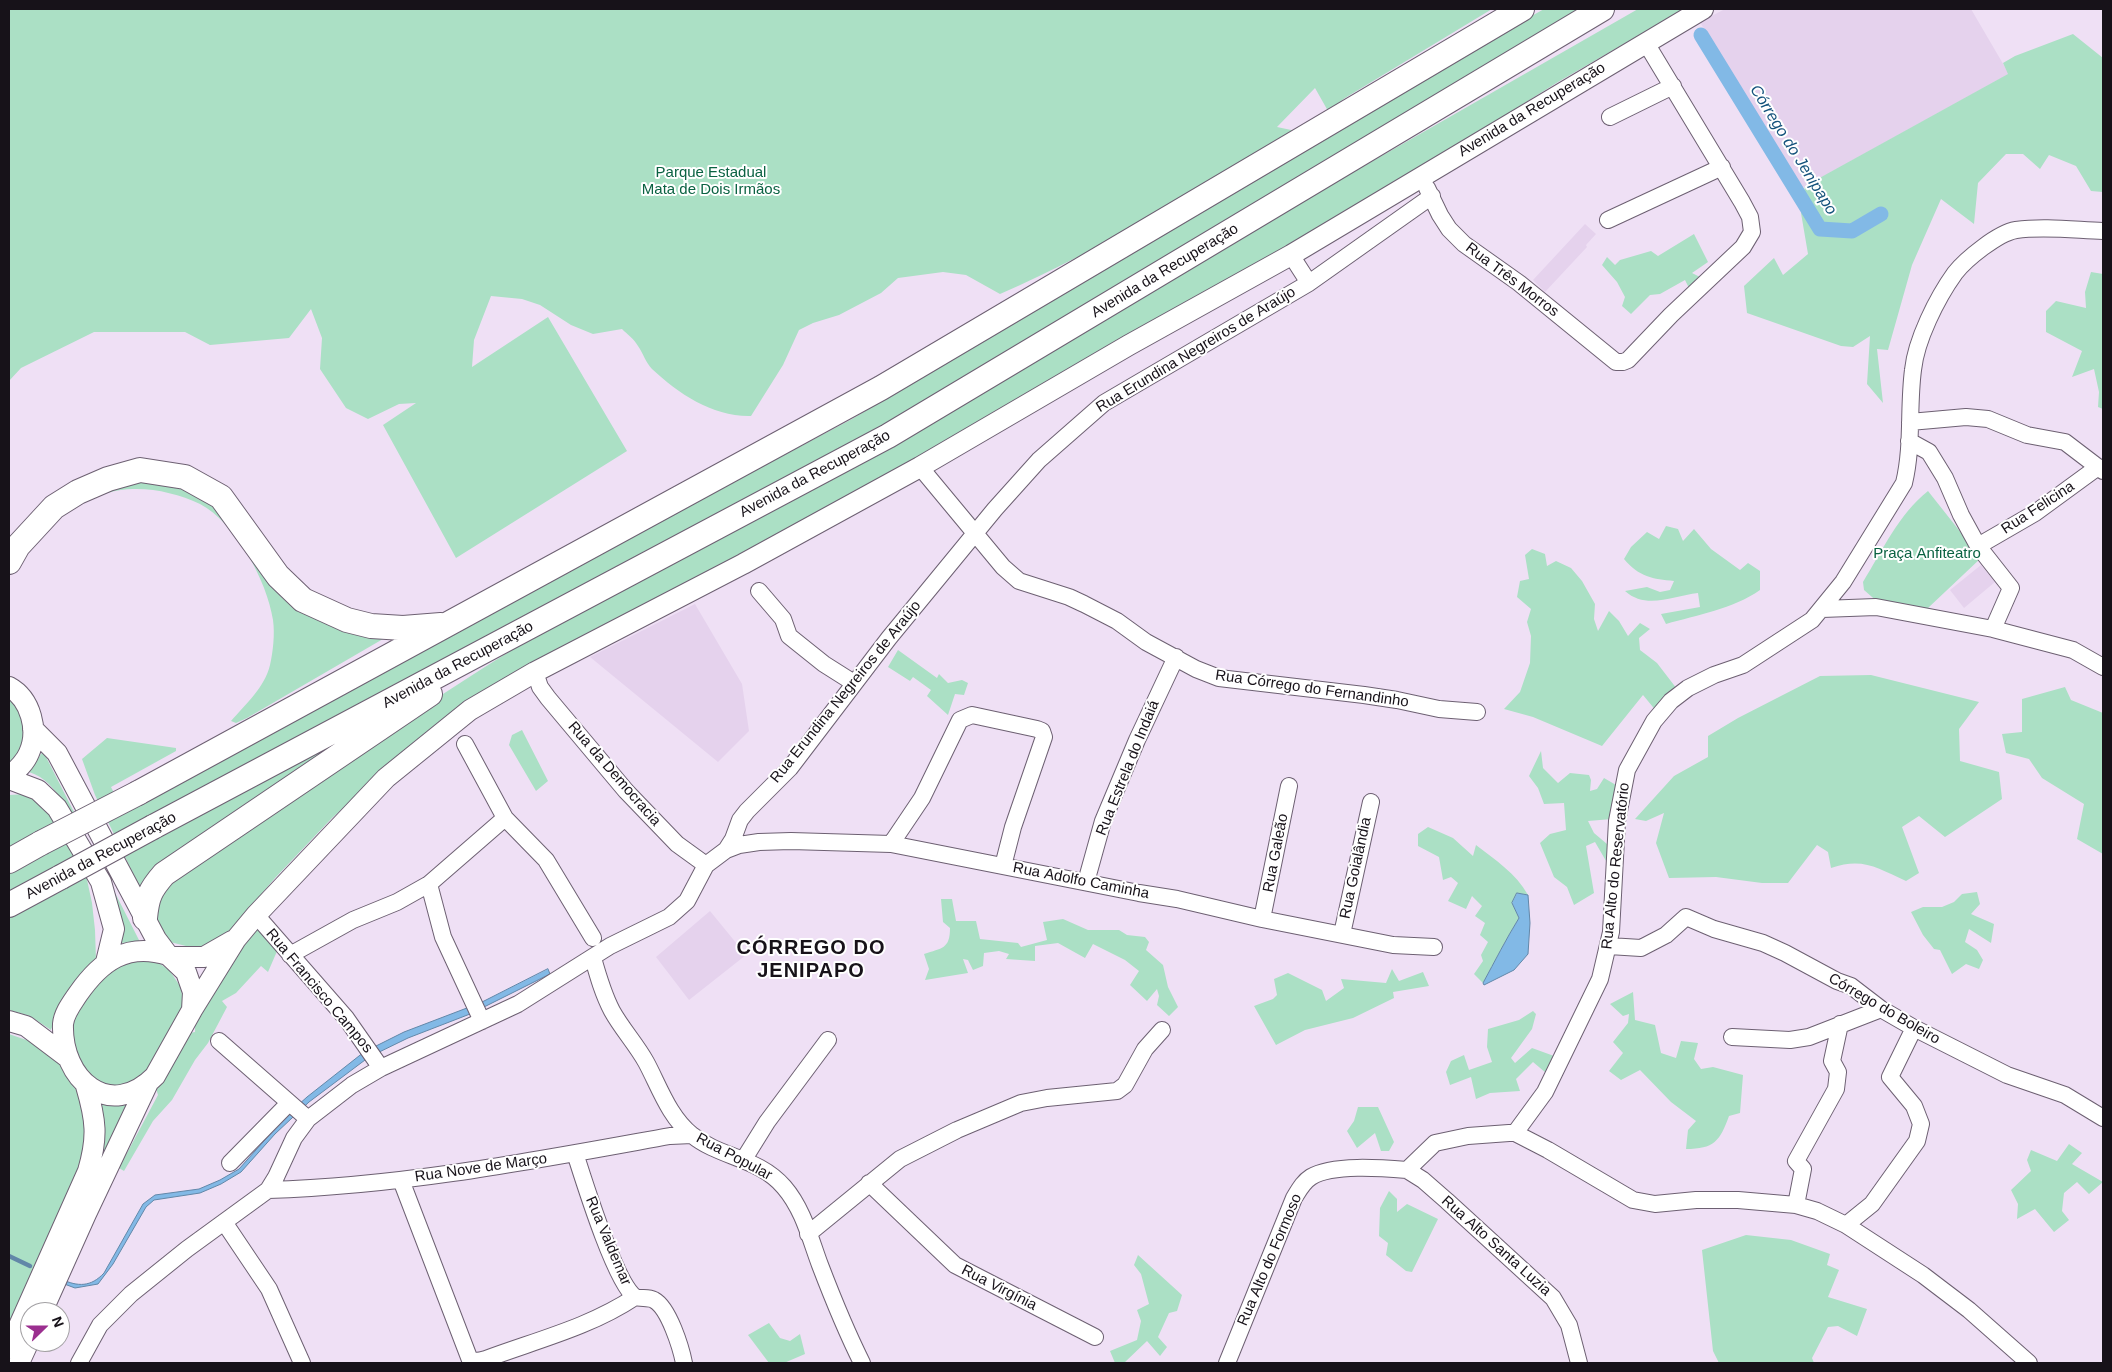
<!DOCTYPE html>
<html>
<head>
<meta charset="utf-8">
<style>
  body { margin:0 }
  #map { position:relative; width:2112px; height:1372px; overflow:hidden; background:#efe0f5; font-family:Arial,sans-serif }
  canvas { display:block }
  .frame { position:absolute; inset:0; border:10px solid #171219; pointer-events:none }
  .north { position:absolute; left:20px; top:1302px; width:50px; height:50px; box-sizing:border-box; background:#fff; border:1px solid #a2a0a3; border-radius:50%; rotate:68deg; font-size:14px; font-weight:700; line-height:20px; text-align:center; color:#171219 }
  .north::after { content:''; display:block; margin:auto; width:18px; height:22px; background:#9b2f8f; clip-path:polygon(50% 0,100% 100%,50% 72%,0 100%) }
</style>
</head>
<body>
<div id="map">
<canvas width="2112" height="1372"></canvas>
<div class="frame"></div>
<div class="north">N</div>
</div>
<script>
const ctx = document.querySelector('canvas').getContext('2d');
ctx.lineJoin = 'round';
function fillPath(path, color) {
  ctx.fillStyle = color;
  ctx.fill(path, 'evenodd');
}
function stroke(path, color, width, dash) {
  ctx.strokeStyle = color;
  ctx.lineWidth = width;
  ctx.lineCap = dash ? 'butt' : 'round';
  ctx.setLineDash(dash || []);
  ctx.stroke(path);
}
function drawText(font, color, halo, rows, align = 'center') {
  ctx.font = font + ' Arial,sans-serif';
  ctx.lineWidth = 4;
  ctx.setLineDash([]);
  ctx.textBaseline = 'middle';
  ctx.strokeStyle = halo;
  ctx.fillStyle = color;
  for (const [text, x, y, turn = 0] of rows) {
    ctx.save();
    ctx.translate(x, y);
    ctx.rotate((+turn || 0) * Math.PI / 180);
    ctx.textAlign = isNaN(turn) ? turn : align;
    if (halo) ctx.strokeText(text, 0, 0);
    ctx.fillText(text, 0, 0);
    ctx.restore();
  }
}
const built = new Path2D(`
  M 1725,9 L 1971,9 L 2009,74 L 1797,191 L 1700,22 Z
  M 1585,224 L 1596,234 L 1586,245 L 1587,247 L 1545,292 L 1533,280 Z
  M 1981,565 L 1995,582 L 1964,608 L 1950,590 Z
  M 695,604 L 742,684 L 749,731 L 718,762 L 590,657 Z
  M 710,911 L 746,955 L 689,1000 L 656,957 Z`);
const green = new Path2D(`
  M 9,9 L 1492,9 L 1345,98 L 1328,111 L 1315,88 L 1277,127 L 1296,131 C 1199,190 1103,249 1000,294 L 966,275 L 943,272 L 898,278 L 881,293 L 839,315 L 813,323 L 799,330 L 783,365 L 751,416 C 713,417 679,394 652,369 C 646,363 643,353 638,346 C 634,339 627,334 622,329 L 593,334 L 571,325 L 540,305 L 522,299 L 491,296 L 474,340 L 472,367 L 548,317 L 627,451 L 456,558 L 383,425 L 416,403 L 399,404 L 368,419 L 346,408 L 320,369 L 322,338 L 311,309 L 289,338 L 210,345 L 185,332 L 94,332 L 21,368 L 9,381 Z
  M 1544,9 L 1590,9 L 864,441 L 429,686 L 142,892 L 95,795 L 82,759 L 107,738 L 176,748 L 176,751 L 111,787 L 121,807 L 852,419 L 1352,118 Z
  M 1638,9 L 1684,9 L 1558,82 L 1407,177 L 402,755 L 332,818 L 275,878 L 224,938 L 202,948 L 190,947 L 170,942 L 157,926 L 154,908 L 160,890 C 283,804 405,715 533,637 L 1214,252 Z
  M 2073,34 L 2103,58 L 2103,192 L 2091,191 L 2076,166 L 2049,155 L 2040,169 L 2023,154 L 2006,154 L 1978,183 L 1974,224 L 1941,199 L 1912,265 L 1888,350 L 1877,349 L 1883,403 L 1867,384 L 1870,336 L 1853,347 L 1841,346 L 1747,313 L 1744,286 L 1774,258 L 1783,275 L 1808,254 L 1801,213 L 1805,186 L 2008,74 L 2003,63 L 2015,56 Z
  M 1694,234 L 1708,262 L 1692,273 L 1704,279 L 1691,292 L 1685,280 L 1660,294 L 1650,295 L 1631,314 L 1622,306 L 1625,297 L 1617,282 L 1602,265 L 1607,257 L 1615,265 L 1620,260 L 1651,251 L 1658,256 Z
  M 2091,272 L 2103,274 L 2103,409 L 2098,407 L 2099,392 L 2094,369 L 2072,377 L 2082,351 L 2046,332 L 2046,311 L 2056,301 L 2086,308 L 2085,292 Z
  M 151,482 L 179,486 L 205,498 L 228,516 L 265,570 L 395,632 L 247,718 L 236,723 L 231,721 C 245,705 265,687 270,665 C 273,652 275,634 273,620 C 267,581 236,523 200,504 C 181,495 158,489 137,489 C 119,488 103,494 86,500 L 117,484 Z
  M 1928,491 L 1981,558 L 1928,608 L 1914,609 L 1880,604 L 1864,590 L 1863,582 C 1882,551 1899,514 1928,491 Z
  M 1666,526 L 1678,529 L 1683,541 L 1694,529 L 1711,549 L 1740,570 L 1748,563 L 1760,571 L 1760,590 C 1733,609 1697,615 1666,624 L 1661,614 L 1700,607 L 1698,593 C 1673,596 1646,610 1625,591 L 1647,587 L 1660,592 L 1670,590 L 1674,581 C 1653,579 1639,577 1624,559 L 1631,547 L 1647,532 L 1659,539 Z
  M 1532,549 L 1545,554 L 1547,566 L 1556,561 L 1571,568 L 1582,581 L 1595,604 L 1594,619 L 1598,631 L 1609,611 L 1619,621 L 1628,636 L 1640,623 L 1650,629 L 1639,638 L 1640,650 L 1657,663 L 1677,689 L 1657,712 L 1643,695 L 1602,746 L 1533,717 L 1504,709 L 1520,692 L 1530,663 L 1531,636 L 1527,622 L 1531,609 L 1517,597 L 1520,581 L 1529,579 L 1525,555 Z
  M 898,650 L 937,678 L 939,674 L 948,683 L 962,680 L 968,683 L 964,695 L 955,694 L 948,715 L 927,696 L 931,690 L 913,677 L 910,681 L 888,667 Z
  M 1871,675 L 1979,702 L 1959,729 L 1960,761 L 1999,772 L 2002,799 L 1945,837 L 1919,816 L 1902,827 L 1919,873 L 1906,881 C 1877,868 1863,857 1831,868 L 1828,852 L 1817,845 L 1788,883 L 1762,883 L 1716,877 L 1669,878 L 1656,843 L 1664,813 L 1646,821 L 1635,819 L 1674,776 L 1708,757 L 1708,736 L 1738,718 L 1820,676 Z
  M 2065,687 L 2071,700 L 2103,713 L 2103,854 L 2077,839 L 2084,804 L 2042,778 L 2029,759 L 2006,753 L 2002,734 L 2022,732 L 2022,699 Z
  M 9,692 C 31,717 31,740 9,764 Z
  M 522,730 L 548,781 L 536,791 L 509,745 L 512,735 Z
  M 43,751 L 140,942 L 120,943 L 63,801 C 53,788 45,777 29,772 Z
  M 1541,751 L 1543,768 L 1558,783 L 1570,773 L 1589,775 L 1591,780 L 1590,791 L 1597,789 L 1604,778 L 1616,785 L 1612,819 L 1588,821 L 1594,833 L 1607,844 L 1609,866 L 1595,842 L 1586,846 L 1594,893 L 1574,905 L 1567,887 L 1554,877 L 1540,843 L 1550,834 L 1566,830 L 1564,803 L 1544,804 L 1538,788 L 1529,776 Z
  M 27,794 L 51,814 L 86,875 L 92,903 L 95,930 L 96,960 L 59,1007 L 51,1030 L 30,1016 L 9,1010 L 9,917 L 65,887 L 9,894 L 9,795 Z
  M 1428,827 L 1453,838 L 1473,856 L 1476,845 C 1495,860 1516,873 1528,895 L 1517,893 L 1512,903 L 1519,918 C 1506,939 1495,961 1483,983 L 1474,974 L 1483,961 L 1481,955 L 1488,942 L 1480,935 L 1485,923 L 1475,916 L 1482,906 L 1472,896 L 1466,909 L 1448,901 L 1458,883 L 1451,877 L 1443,880 L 1439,857 L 1418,846 L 1418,834 Z
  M 1977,892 L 1980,904 L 1971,914 L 1994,924 L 1991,943 L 1969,929 L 1965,942 L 1977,950 L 1983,960 L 1979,969 L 1966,964 L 1952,974 L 1940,950 L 1934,949 L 1923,935 L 1911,912 L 1923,907 L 1942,907 L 1954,902 L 1962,894 Z
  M 941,899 L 952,899 L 956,921 L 976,921 L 980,939 L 1018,943 L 1021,947 L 1047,940 L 1043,922 L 1063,919 L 1088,930 L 1119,930 L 1127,935 L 1145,937 L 1149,942 L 1146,950 L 1163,965 L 1168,987 L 1178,1007 L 1169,1016 L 1157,1005 L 1159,996 L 1157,989 L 1147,1001 L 1130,985 L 1139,971 L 1125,960 L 1093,944 L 1085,958 L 1058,943 L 1035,946 L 1035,961 L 1006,959 L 1009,954 L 999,951 L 984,953 L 983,966 L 973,970 L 968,960 L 963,959 L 968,973 L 925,980 L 929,969 L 924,954 C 942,948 950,949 950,928 L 943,922 Z
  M 256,927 L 278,949 L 268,972 L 261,966 L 236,993 L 222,1001 L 227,1007 L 208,1043 L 195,1060 L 172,1100 L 153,1121 L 124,1171 L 119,1168 L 158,1095 L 155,1085 L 184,1034 L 195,1032 L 195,1015 Z
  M 139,958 L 159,963 L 170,971 L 180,986 L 184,1003 L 180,1019 L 157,1058 L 145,1073 L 129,1088 L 103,1090 L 72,1053 L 71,1017 L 102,972 Z
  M 1392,969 L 1399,981 L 1423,972 L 1429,986 L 1393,992 L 1394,998 L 1353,1018 L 1305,1030 L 1276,1045 L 1254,1006 L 1273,999 L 1277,995 L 1274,979 L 1288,973 L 1322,990 L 1326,1001 L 1344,988 L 1341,979 L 1386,983 Z
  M 1633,992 L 1635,1020 L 1655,1025 L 1661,1053 L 1676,1058 L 1681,1041 L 1698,1043 L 1694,1059 L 1701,1069 L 1713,1067 L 1743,1075 L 1740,1113 L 1729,1116 C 1720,1141 1714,1149 1686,1149 L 1688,1130 L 1696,1121 L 1671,1102 L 1640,1070 L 1621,1080 L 1609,1071 L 1623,1053 L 1613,1042 L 1628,1023 L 1629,1014 L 1623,1016 L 1610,1004 Z
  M 1533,1011 L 1536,1014 L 1532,1029 L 1511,1058 L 1515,1063 L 1532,1048 L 1554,1056 L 1546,1073 L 1533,1062 L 1516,1079 L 1520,1091 L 1490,1093 L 1476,1099 L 1471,1077 L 1450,1085 L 1446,1072 L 1451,1061 L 1464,1055 L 1469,1070 L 1492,1062 L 1487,1047 L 1488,1029 L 1519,1020 Z
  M 9,1034 L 38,1044 L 67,1068 L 82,1088 L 89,1154 L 9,1335 Z
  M 96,1099 L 119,1105 L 130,1104 L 97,1170 Z
  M 1358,1107 L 1378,1107 L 1394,1142 L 1389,1151 L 1381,1151 L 1375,1133 L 1357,1148 L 1347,1131 L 1354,1121 Z
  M 2069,1144 L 2082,1153 L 2072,1164 L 2103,1182 L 2089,1194 L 2077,1182 L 2064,1193 L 2062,1211 L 2069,1220 L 2054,1232 L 2035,1209 L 2017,1219 L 2018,1204 L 2011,1190 L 2031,1171 L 2027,1160 L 2031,1150 L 2057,1161 Z
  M 1389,1191 L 1397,1199 L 1397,1212 L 1407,1204 L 1438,1219 L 1412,1272 L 1406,1271 L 1386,1255 L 1388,1243 L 1379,1236 L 1380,1208 Z
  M 1746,1235 L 1791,1240 L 1830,1254 L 1827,1265 L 1839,1270 L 1828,1297 L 1867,1309 L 1857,1336 L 1838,1326 L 1828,1327 L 1812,1358 L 1814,1363 L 1719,1363 L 1713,1351 L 1702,1250 Z
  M 1138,1255 L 1182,1295 L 1177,1311 L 1169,1313 L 1158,1337 L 1167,1347 L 1160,1356 L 1147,1341 L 1124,1363 L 1115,1363 L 1110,1351 L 1137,1340 L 1141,1321 L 1137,1310 L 1149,1304 L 1141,1274 L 1134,1265 Z
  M 769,1323 L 780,1338 L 790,1341 L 800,1334 L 805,1354 L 784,1363 L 769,1363 L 748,1335 Z`);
const water = new Path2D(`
  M 1517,893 L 1528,895 L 1530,923 L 1528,954 L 1514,970 L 1484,985 L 1483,983 C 1495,961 1506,939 1519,918 L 1512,903 Z
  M 548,969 L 550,974 L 470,1014 L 408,1038 L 369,1057 L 309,1102 L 275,1134 L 241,1172 L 221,1184 L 200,1193 L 154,1200 L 146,1207 L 113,1264 L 98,1284 L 75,1288 L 59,1282 L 61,1279 C 78,1287 91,1287 104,1273 L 143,1204 L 155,1195 L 199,1189 L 220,1180 L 239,1169 L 288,1114 L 307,1097 L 364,1052 L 404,1032 L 480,1003 Z`);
const stream = new Path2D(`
  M 9,1256 L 30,1266`);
const canal = new Path2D(`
  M 1701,35 L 1820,229 L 1852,231 L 1881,214`);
const minor = new Path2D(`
  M 1610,117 L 1673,86
  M 1427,188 L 1440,215 L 1449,229 L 1464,244 L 1519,283 L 1616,362 L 1623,362 L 1628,360 L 1671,315 L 1743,247 L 1752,232 L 1750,217 L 1742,202 L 1646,43
  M 1608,220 L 1722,167
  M 1291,255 L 1309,283
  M 1910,422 L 1966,417 L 1988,419 L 2027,435 L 2065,442 L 2103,471
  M 1909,441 L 1929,452 L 1945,478 L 1961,515 L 1978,546 L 2011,588 L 1993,629
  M 920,467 L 1003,567 L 1019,581 L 1069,597 L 1084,604 L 1117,621 L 1146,642 L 1196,669 L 1219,678 L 1364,695 L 1397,700 L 1439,709 L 1477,712
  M 1978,546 L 2035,513 L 2098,467
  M 759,591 L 783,619 L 789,636 L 824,664 L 854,683
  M 1822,609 L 1876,607 L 1993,629 L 2073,650 L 2103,667
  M 535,672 L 540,687 L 548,698 L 626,791 L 677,844 L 706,865
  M 465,744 L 505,818 L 546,860 L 593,938
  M 891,844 L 922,798 L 960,720 L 972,715 L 1037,729 L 1042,731 L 1044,737 L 1013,827 L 1003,866
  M 726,850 L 739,845 L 759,842 L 791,841 L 891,844 L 1139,893 L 1177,899 L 1262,919 L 1393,945 L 1434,947
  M 1086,882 L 1103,821 L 1137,740 L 1176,657
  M 429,884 L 443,937 L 482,1021
  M 256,915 L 346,1018 L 381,1068
  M 1262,919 L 1289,786
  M 1342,934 L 1371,802
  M 1609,946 L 1641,948 L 1666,935 L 1686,917 L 1714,929 L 1763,943 L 1785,953 L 1837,981 L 1851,986 L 1881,1009 L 1914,1028 L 2007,1075 L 2065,1095 L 2103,1118
  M 290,955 L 353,920 L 397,902 L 429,884 L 505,818
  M 593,958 C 598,976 603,994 612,1011 C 622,1029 636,1044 646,1062 C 659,1086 669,1117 692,1135 C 720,1158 758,1157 784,1187 C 803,1209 810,1238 820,1265 C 833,1299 846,1331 862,1363
  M 1732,1037 L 1790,1040 L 1809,1037 L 1881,1009
  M 219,1041 L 308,1119
  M 1515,1133 L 1545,1092 L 1600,979 L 1611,932 L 1617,821 L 1627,770 L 1654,721 L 1671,701 L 1688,688 L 1714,675 L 1743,665 L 1812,620 L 1843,582 L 1904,483 C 1913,446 1908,408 1913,370 C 1916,340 1937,298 1955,273 C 1966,259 1998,233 2016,230 C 2044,226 2075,230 2103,231
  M 575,1153 C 584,1181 615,1282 635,1297 C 641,1299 648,1297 654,1300 C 669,1308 681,1348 684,1363
  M 744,1159 L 767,1122 L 828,1040
  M 230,1163 L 289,1103
  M 1407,1170 L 1423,1180 L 1447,1201 L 1553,1298 L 1569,1325 L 1579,1363
  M 401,1180 L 470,1360 L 478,1361 L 486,1359 C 537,1340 590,1327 635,1297
  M 869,1183 L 955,1265 L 1095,1337
  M 268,1190 C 404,1186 537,1160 670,1136 L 692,1135
  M 1796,1205 L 1803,1169 L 1796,1161 L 1836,1089 L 1838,1072 L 1832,1061 L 1840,1024
  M 224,1222 L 269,1289 L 302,1363
  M 1846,1225 L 1872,1204 L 1917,1141 L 1921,1124 L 1914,1106 L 1890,1077 L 1914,1028
  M 808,1234 L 900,1159 L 957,1130 L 1021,1103 L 1047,1098 L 1117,1091 L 1125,1085 L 1145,1049 L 1162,1030
  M 79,1363 L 100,1325 L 131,1294 L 187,1249 L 268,1190 L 276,1177 L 294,1138 L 308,1119 L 352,1085 L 381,1068 L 518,1004 L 610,946 L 669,917 L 687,901 L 706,865 L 726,850 L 733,839 L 740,820 L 747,811 L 790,768 L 889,638 L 995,509 L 1039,460 L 1104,403 L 1309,283 L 1432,196
  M 1227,1363 L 1294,1198 C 1299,1190 1303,1182 1311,1177 C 1332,1164 1382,1168 1407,1170 L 1435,1143 L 1468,1136 L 1509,1133 L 1515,1133 L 1548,1150 L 1633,1200 L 1655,1204 L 1696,1200 L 1738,1200 L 1796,1205 L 1817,1211 L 1846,1225 L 1923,1275 L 1969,1310 L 2029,1363`);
const major = new Path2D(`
  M 9,687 C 31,699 39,731 29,753 C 25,763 17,770 9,777
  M 33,729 L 57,753 L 156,939 L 168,955 L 186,972 L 193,992 L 192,1010 L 155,1076 C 109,1122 61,1079 63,1024 C 64,1013 72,1003 78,994 C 101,961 127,942 168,955
  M 9,779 L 38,790 L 57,808 L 101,882 L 114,929 L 106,962
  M 170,957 L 204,957 L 232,941
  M 192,1010 L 236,939 L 256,915 L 386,778 L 470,710 L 535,672 L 743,564 L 920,467 L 1129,345 L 1291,255 L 1703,9
  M 9,1021 L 26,1026 L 67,1057
  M 42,1312 L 86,1214 L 148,1083
  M 9,1348 L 88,1171 C 98,1137 96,1120 86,1086
  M 19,1363 L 30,1339`);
const highway = new Path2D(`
  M 9,562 L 18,546 L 54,507 L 78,492 L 108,479 L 140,470 L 185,477 L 221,497 L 278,576 L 303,600 L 347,620 L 371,626 L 403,628 L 441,625
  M 138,793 L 881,388 L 1522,9
  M 153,827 L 888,436 L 1602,9
  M 9,861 L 41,843
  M 9,905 L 61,877
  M 145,918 C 147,897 150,890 164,874 L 430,694`);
const highwayBridge = new Path2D(`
  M 41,843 L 138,793
  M 61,877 L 153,827`);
const streetNames = [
  ["Avenida da Recuperação",1532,110,-31],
  ["Avenida da Recuperação",1165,271,-31],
  ["Rua Três Morros",1512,280,37],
  ["Rua Erundina Negreiros de Araújo",1196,350,-31],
  ["Avenida da Recuperação",815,474,-28],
  ["Rua Felicina",2038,508,-33],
  ["Avenida da Recuperação",458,665,-28],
  ["Rua Córrego do Fernandinho",1312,689,8],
  ["Rua Erundina Negreiros de Araújo",846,692,-51],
  ["Rua Estrela do Indaiá",1128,768,-68],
  ["Rua da Democracia",614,774,49],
  ["Rua Galeão",1276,853,-79],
  ["Avenida da Recuperação",101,856,-28],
  ["Rua Alto do Reservatório",1616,866,-84],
  ["Rua Goialândia",1356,868,-78],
  ["Rua Adolfo Caminha",1081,881,11],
  ["Rua Francisco Campos",319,991,50],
  ["Córrego do Boleiro",1884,1009,30],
  ["Rua Popular",734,1157,28],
  ["Rua Nove de Março",481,1168,-8],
  ["Rua Valdemar",608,1241,67],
  ["Rua Alto Santa Luzia",1496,1246,42],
  ["Rua Alto do Formoso",1270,1260,-67],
  ["Rua Virgínia",999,1288,27]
];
const parkNames = [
  ["Parque Estadual",711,173],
  ["Mata de Dois Irmãos",711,190],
  ["Praça Anfiteatro",1927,554]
];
const waterNames = [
  ["Córrego do Jenipapo",1793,150,58]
];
const districtNames = [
  ["CÓRREGO DO",811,948],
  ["JENIPAPO",811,971]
];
fillPath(built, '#e5d2ed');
fillPath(green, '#abe0c5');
fillPath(water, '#82b9e6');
stroke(water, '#6287a8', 1);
stroke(stream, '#6287a8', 4.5);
stroke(canal, '#82b9e6', 15);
stroke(minor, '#6d6072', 18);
stroke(major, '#6d6072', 22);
stroke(highway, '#6d6072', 26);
stroke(minor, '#fff', 16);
stroke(major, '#fff', 20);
stroke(highway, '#fff', 24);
stroke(highwayBridge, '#6d6072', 26, []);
stroke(highwayBridge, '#fff', 24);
drawText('15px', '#171219', '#fff', streetNames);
drawText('15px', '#0a6242', '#fff', parkNames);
drawText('italic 16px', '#14527c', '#fff', waterNames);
ctx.letterSpacing = '1px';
drawText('bold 20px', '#171219', '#fff', districtNames);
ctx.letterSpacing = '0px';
</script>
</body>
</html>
